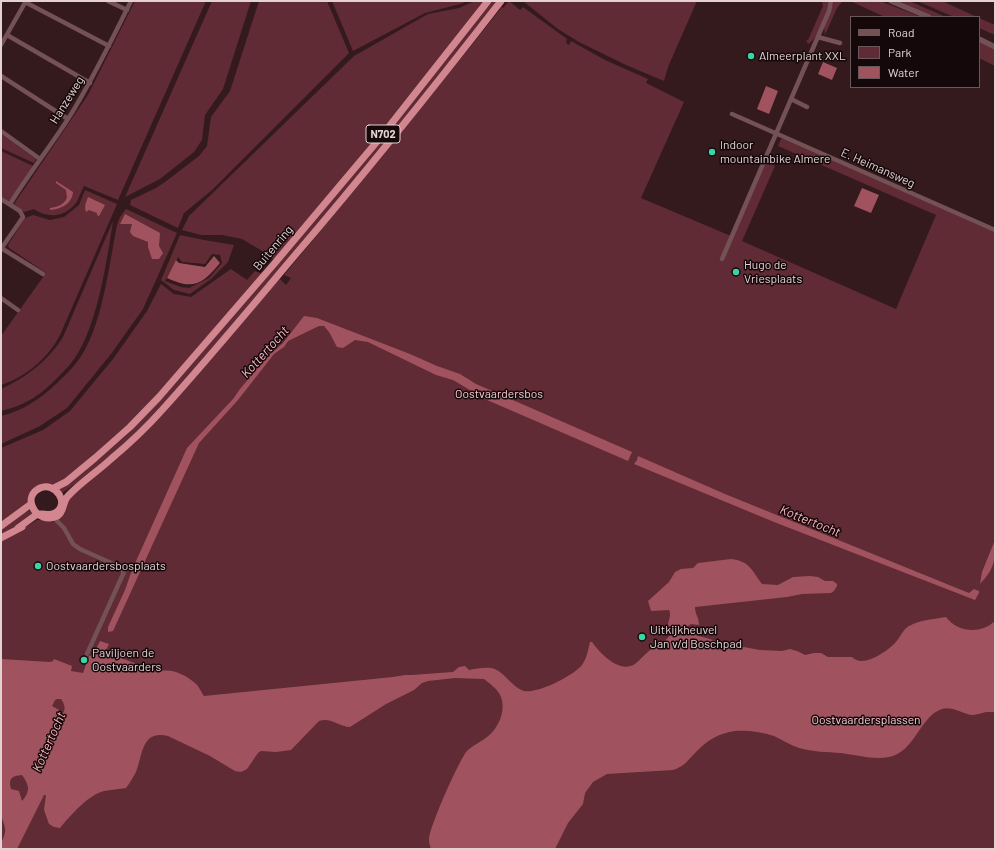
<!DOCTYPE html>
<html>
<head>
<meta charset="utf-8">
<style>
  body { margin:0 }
  #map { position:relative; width:996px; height:850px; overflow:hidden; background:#341a1d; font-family:Barlow,sans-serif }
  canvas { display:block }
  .frame { position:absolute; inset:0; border:2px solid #e4d2d3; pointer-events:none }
  .legend { position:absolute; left:850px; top:16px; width:130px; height:72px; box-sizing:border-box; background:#14080a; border:1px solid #67595a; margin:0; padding:5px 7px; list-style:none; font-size:12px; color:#e4d2d3 }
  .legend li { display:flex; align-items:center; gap:8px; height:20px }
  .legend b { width:20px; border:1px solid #67595a }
</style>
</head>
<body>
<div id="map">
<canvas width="996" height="850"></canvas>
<div class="frame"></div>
<ul class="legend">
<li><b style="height:5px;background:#735155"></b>Road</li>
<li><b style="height:11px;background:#602b34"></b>Park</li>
<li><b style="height:11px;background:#a0535f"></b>Water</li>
</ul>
</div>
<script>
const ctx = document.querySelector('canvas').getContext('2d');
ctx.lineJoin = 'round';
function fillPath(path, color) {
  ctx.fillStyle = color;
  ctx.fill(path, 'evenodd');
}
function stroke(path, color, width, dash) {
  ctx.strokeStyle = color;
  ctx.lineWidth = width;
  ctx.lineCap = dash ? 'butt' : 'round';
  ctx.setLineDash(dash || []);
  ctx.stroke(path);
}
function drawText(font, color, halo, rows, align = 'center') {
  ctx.font = font + ' Barlow,sans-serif';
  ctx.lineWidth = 3;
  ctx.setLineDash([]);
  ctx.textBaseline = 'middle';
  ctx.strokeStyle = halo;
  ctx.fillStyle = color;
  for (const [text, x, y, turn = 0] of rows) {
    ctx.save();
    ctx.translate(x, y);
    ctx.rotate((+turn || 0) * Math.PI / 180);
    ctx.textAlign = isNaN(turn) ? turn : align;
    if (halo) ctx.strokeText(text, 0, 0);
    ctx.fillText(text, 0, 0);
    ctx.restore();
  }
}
const green = new Path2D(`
  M 135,1 L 206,1 L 118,200 L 84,186 C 81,191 79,198 76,203 C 65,217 48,219 34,209 L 24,212 L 14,204 L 88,95 Z
  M 212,1 L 251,1 L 223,89 L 205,115 L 202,140 L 194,152 L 160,179 L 125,197 Z
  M 259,1 L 327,1 L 349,53 L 212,190 L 184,213 L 178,228 L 130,205 L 131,200 L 156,188 L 165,182 L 199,156 L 207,146 L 211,117 L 230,91 Z
  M 332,1 L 463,1 L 464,3 L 425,13 L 353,51 Z
  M 475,1 L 485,1 L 346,174 L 274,260 L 269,255 L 242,239 L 222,235 L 201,235 L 182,230 L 189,216 L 354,56 L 428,14 L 459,8 Z
  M 493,1 L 500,1 L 406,119 L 297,249 L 160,409 C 130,439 98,470 62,493 L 59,489 L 98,459 L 127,435 L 161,400 L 273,270 Z
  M 509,1 L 520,10 L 523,7 L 567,39 L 566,43 L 569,45 L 571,41 L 605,60 L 648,79 L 646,83 L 684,102 L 641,198 L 731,236 L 766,161 L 775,166 L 742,241 L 896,309 L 936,215 L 778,146 L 781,139 L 783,139 L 995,232 L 995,849 L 1,849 L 1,542 L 37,520 L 50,520 L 54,522 L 64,515 L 69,498 L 120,456 L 279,278 L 286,285 L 291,278 L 284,275 L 397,138 L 502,7 L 503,8 Z
  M 523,1 L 697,1 L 668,67 L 664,81 L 626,65 L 579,42 L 558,29 Z
  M 822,1 L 829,1 C 827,13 819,38 808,44 L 806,40 L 808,40 L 823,6 Z
  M 834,1 L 843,1 L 837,8 L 825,35 L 824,27 Z
  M 850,1 L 880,1 L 921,17 L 885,17 Z
  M 899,1 L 909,1 L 946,17 L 935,17 Z
  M 917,1 L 942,1 L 977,17 L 954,17 Z
  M 979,18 L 995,25 L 995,35 L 979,28 Z
  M 979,42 L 995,50 L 995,66 L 979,58 Z
  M 1,134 L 36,159 L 34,163 L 1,148 Z
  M 1,151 L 33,166 L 10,200 L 8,201 L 1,196 Z
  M 85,190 L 117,204 L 60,335 C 48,358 26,377 1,385 L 1,336 L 46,273 L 45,272 L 9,248 L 8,245 L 25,218 L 33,215 L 50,220 L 64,217 L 79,205 Z
  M 126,209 L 177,233 L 143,309 L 111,354 L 67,408 L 40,426 L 1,444 L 1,416 C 22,411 40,399 56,384 C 63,377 71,370 77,362 C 102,330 109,265 117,225 L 120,217 Z
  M 113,221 C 107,260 97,328 74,359 C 70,365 65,370 60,375 C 42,394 27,405 1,411 L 1,389 C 27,377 48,361 63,337 Z
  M 180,235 L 204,240 L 234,245 L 228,262 L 211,279 L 190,294 L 174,290 L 161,280 ZM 212,254 L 220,255 L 222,263 L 209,278 L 189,288 L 181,287 L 165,281 L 178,257 L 182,262 L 205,264 Z
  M 231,269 L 247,280 L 255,271 L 262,274 L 138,416 L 79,470 L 55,485 L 42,484 L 27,505 L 1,522 L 1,448 L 43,430 L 70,411 L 113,359 L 147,311 L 161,284 L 174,294 L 191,297 Z
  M 30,510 L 34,514 L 1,536 L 1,528 L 14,518 Z`);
const water = new Path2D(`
  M 823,62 L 837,68 L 832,80 L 818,74 Z
  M 766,86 L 778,91 L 769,114 L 757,109 Z
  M 56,181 L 73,192 C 72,204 61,209 50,210 L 50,208 C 58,207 63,205 67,198 L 66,190 L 56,183 Z
  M 862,188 L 879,195 L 871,213 L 854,206 Z
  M 88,197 L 105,205 L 99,216 L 97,215 L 97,213 L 89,210 L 86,212 C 84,206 86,203 88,197 Z
  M 125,214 L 160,233 L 159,246 L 163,253 L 159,259 L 152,259 L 148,247 L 148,242 L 133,236 L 130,232 L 132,224 L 120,224 Z
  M 214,256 L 220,263 C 202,285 193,290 167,278 L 176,260 L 179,263 L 205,267 Z
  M 304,316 L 317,318 L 410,354 L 437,366 L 460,374 L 476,384 L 632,452 L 628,461 L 487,400 L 453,380 L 436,375 L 368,342 L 355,340 L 343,348 L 337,347 L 329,332 L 324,326 L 319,326 L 288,341 L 284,347 L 274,354 L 238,400 L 199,443 L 113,631 L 108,632 L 108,627 L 125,590 L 132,570 L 187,448 L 233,399 L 240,389 L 267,357 L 283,343 Z
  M 638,456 L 725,494 L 964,591 L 969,593 L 974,589 L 979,591 L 979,593 L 975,600 L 774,522 L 634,464 L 637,460 Z
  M 995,540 C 995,561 995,568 980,584 L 982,572 Z
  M 731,559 C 750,561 752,571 762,584 L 778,585 L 793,577 L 810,576 L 818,577 L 825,581 L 833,581 L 837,584 L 837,586 L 834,591 L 831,593 L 802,594 L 787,597 L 695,607 C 695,614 699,618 699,625 L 691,624 L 685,628 L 692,634 L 727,644 L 760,650 L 782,651 L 790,649 L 797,651 L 805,655 L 814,653 L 821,653 L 828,657 L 852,657 C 863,669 887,651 895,643 C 900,638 903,629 909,626 C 920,620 934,619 946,617 C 958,633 981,634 995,621 L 995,712 C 992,712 989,712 986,712 C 981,713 976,715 971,715 C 962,713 951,706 942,709 C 920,716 915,752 889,757 C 873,760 857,755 841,753 C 827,752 813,752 799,748 C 790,745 783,740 774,736 C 762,732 748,730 735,731 C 720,733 707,740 696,752 C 687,761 685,766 673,770 L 607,774 L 593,782 L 585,793 L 583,804 L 568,823 L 555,849 L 431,849 C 430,846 429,843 429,840 C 429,828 459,760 467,751 C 473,745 481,742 487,737 C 499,728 508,708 499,693 C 496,688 489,683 484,679 L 455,678 L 428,681 L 422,683 L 414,690 L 386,704 L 350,727 C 339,727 331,717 319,721 L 291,750 L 276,752 L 261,751 L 258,753 L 247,769 L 241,772 L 235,771 L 210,756 L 168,736 C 141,730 143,755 136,772 C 133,777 130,783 126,788 C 119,789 111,790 104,791 C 88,795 71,815 60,828 L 54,827 L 49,824 L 44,810 L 46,795 L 44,795 L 17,849 L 1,849 C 1,840 4,839 5,832 C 6,827 2,820 1,815 L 1,659 L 50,662 L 53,661 L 54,659 L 72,666 L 71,671 L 83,673 L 89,656 L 93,655 L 100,641 L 109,644 L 105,652 L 158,672 C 170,667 186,675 195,683 C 199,686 201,692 204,696 L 393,677 L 405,675 L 412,675 L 453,672 L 459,667 L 465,666 L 469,670 C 475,669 484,667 491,668 C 504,670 511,687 524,691 C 537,694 573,676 582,665 C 587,658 588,650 590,642 L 592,642 C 600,653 619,674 635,664 C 640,660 644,655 649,651 C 656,645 666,642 671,634 C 664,623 673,618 669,610 L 651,611 L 648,601 L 669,582 L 675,572 L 681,569 L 693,568 L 698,563 ZM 57,699 L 61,699 C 66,706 66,711 60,717 L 59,710 L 52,706 L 55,700 ZM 22,775 C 29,785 31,791 22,801 L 19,791 L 11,789 C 8,778 12,776 22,775 Z`);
const minor = new Path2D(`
  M 108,1 L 127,10
  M 25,2 L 109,46
  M 7,35 L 90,83
  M 818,37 L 840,43
  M 1,45 L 26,1
  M 1,76 L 68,119
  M 791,99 L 807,107
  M 732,114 L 995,230
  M 1,131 L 40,159
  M 1,199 L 20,211 L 23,217 L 1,249
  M 10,204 C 28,175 49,148 68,119 C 92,81 111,41 131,1
  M 1,248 L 43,274
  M 722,259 L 829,11 L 831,1
  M 1,298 L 18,310
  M 54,518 L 64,528 L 73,544 L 80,549 L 120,567 L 124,572 L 87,654`);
const tertiary = new Path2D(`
  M 891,1 L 929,17
  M 979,39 L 995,47`);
const trunk = new Path2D(`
  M 54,488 L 66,482 L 95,458 L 130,427 L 159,397 L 274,264 L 380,138 L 488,1
  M 1,526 L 31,504
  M 18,528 L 36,515 C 43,512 49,517 55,513 C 71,504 55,481 40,488 C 23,496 33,518 49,518 C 66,518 61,503 68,496 C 81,482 97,472 111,459 C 129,444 147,427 163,409 C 209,358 252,306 296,254 C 367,171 435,86 501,1
  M 1,538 L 22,527`);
const markers = [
  [751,56,4,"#39d4a5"],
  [712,152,4,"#39d4a5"],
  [736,272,4,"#39d4a5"],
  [38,566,4,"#39d4a5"],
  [642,637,4,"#39d4a5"],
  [84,660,4,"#39d4a5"]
];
const shields = [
  [383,134,34]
];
const shieldNames = [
  ["N702",383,134]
];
const poiNames = [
  ["Almeerplant XXL",759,56],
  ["Indoor",720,145],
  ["mountainbike Almere",720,159],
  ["Hugo de",744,265],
  ["Vriesplaats",744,279],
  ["Oostvaardersbosplaats",46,566],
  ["Uitkijkheuvel",650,630],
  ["Jan v/d Boschpad",650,644],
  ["Paviljoen de",92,653],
  ["Oostvaarders",92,667]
];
const streetNames = [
  ["Hanzeweg",67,100,-58],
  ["E. Heimansweg",878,168,24],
  ["Buitenring",273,248,-50]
];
const parkNames = [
  ["Oostvaardersbos",499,394],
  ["Oostvaardersplassen",866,720]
];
const waterNames = [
  ["Kottertocht",265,352,-48],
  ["Kottertocht",810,521,22],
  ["Kottertocht",49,742,-66]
];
fillPath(green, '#602b34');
fillPath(water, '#a0535f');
stroke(minor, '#735155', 4.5);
stroke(tertiary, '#735155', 5.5);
stroke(trunk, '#d28690', 7);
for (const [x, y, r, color] of markers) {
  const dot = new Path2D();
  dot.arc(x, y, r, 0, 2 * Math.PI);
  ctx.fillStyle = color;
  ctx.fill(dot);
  stroke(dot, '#14080a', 1.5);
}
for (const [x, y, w] of shields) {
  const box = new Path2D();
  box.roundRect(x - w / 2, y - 9, w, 18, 3);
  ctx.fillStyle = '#14080a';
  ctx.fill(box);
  stroke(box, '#e4d2d3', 1);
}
drawText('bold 11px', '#e4d2d3', null, shieldNames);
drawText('12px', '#e4d2d3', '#14080a', poiNames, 'left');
drawText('12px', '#e4d2d3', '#14080a', streetNames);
drawText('12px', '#faccd1', '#14080a', parkNames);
drawText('italic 13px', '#feb9c2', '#14080a', waterNames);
</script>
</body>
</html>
